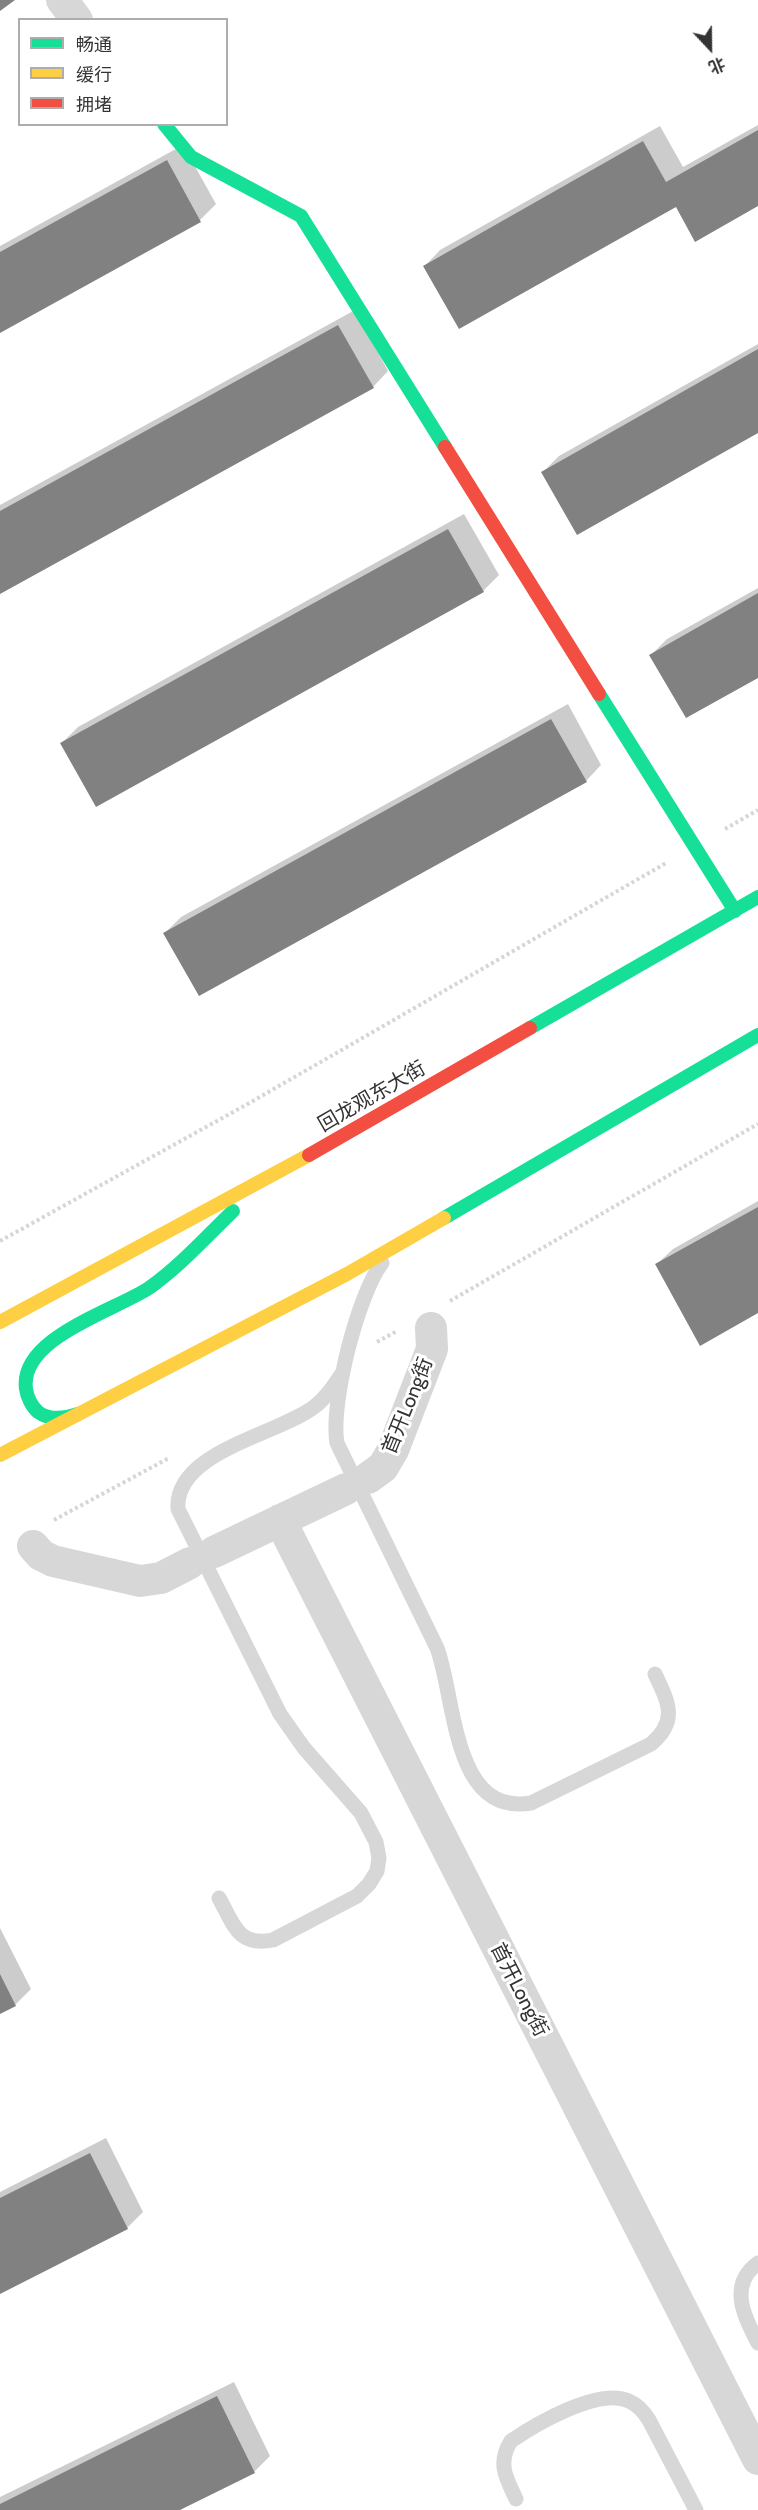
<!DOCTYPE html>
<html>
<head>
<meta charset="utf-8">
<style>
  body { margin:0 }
  #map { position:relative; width:758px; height:2510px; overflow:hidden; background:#fff; font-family:Cabin,"Noto Sans SC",sans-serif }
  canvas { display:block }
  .legend { position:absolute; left:18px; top:18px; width:210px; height:108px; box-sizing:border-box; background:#fff; border:2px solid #adadad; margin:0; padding:8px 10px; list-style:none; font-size:18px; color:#333 }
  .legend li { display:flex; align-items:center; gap:12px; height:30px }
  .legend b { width:30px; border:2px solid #adadad }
  .north { position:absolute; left:680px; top:18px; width:60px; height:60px; -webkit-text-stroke:4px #fff; paint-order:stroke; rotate:158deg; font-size:16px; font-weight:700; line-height:24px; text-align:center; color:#333 }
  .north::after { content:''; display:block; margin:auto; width:21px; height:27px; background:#333; clip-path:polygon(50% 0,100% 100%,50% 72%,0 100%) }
</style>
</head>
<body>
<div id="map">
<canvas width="758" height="2510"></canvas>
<ul class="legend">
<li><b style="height:8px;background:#16e098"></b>畅通</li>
<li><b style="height:8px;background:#ffcf43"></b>缓行</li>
<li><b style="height:8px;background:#f24e42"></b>拥堵</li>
</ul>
<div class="north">北</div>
</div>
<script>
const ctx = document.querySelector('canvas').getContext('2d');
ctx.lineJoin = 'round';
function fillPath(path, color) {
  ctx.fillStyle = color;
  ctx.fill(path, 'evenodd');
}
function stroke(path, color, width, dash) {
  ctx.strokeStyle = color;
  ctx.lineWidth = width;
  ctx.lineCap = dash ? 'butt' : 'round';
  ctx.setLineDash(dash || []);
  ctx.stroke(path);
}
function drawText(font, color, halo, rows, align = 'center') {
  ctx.font = font + ' Cabin,"Noto Sans SC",sans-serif';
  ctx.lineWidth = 6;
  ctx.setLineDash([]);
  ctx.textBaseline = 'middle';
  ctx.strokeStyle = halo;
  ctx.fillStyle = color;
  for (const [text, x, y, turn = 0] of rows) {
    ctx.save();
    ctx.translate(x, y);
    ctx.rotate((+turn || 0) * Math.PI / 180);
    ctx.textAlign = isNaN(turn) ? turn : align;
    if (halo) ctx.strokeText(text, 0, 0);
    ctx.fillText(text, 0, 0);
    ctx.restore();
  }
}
const shadow = new Path2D(`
  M 758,125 L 758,204 L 676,205 L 425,266 L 440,250 L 660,126 L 683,167 Z
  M 183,145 L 216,204 L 200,220 L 0,331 L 0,246 Z
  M 355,310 L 388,371 L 373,387 L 0,593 L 0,505 Z
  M 758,344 L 758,432 L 543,472 L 559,456 Z
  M 464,514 L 499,575 L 483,591 L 62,743 L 78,727 Z
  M 758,588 L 758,676 L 651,655 L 667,639 Z
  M 568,704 L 601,765 L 586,781 L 165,933 L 181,917 Z
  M 758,1201 L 758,1312 L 657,1264 L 673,1249 Z
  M 0,1928 L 31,1989 L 15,2005 L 0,2013 Z
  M 106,2138 L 143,2212 L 127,2228 L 0,2292 L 0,2192 Z
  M 234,2382 L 270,2456 L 254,2472 L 177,2510 L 0,2510 L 0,2497 Z`);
const building = new Path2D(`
  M 0,0 L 15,0 L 0,11 Z
  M 758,130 L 758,206 L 695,242 L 676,207 L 459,329 L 423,266 L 643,141 L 666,182 Z
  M 167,160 L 201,222 L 0,333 L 0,252 Z
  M 338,325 L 374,388 L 0,594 L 0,511 Z
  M 758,349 L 758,433 L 577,535 L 541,472 Z
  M 448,529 L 484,592 L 96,807 L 60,743 Z
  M 758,593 L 758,678 L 686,718 L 649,655 Z
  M 551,719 L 587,782 L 199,996 L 163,933 Z
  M 758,1207 L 758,1313 L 700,1346 L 655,1264 Z
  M 0,1974 L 16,2006 L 0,2014 Z
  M 90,2153 L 128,2229 L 0,2294 L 0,2198 Z
  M 217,2396 L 255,2473 L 180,2510 L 0,2510 L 0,2504 Z`);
const path = new Path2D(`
  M 725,829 L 758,810
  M 0,1241 L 253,1101 L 666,863
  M 450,1301 L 758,1124
  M 377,1342 L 397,1331
  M 54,1520 L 169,1458`);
const lane = new Path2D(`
  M 382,1263 C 358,1294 330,1404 337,1443 L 437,1648 C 456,1699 452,1816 531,1803 L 651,1744 C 679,1720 668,1702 655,1674
  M 219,1898 C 234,1925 238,1947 273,1940 L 357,1896 L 369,1884 L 377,1871 L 379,1858 L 376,1842 L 361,1813 L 304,1748 L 280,1714 L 178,1509 C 174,1452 277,1435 314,1407 C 325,1399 333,1387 341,1375
  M 758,2263 C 728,2285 744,2317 758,2343
  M 516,2499 C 506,2478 497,2463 511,2441 C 536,2424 599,2387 629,2401 C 638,2405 644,2412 649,2420 L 696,2510`);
const street = new Path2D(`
  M 62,0 L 77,20
  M 368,1478 L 383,1467 L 393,1450 L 432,1349 L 431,1328
  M 280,1520 L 758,2459
  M 33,1546 L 41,1555 L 53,1561 L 140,1581 L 161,1578 L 190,1563
  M 214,1552 L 346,1489`);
const fast = new Path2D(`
  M 164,124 L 191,157 L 301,216 L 445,447
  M 599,694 L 735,911
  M 530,1028 L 758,897
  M 444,1218 L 758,1035
  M 78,1414 C 66,1418 50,1421 38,1412 C 32,1407 27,1397 26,1389 C 19,1338 114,1311 149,1288 C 180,1266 206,1237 233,1211`);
const slow = new Path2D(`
  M 0,1322 L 309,1155
  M 0,1455 L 347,1274 L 444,1218`);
const jam = new Path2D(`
  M 445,447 L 599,694
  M 309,1155 L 530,1028`);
const streetNames = [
  ["回龙观东大街",372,1097,-30],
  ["首开Long街",408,1406,-68],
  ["首开Long街",519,1990,63]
];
fillPath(shadow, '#0003');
fillPath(building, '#818181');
stroke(path, '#d6d6d6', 4, [3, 3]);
stroke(lane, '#d7d7d7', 15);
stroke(street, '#d7d7d7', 32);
stroke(fast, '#16e098', 14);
stroke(slow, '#ffcf43', 14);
stroke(jam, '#f24e42', 14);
drawText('20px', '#333', '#fff', streetNames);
</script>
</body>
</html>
